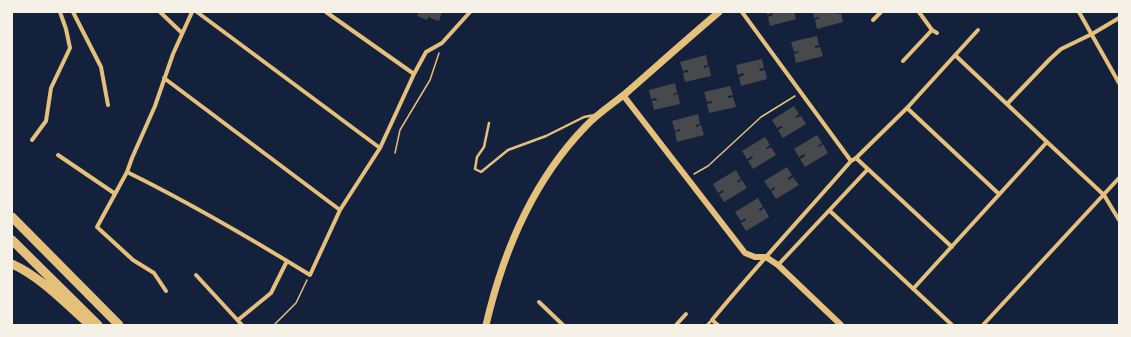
<!DOCTYPE html>
<html>
<head>
<meta charset="utf-8">
<style>
  body { margin:0 }
  #map { position:relative; width:1131px; height:337px; overflow:hidden; background:#14213d; font-family:"Work Sans",sans-serif }
  canvas { display:block }
  .frame { position:absolute; inset:0; border:13px solid #f6f1e7; pointer-events:none }
</style>
</head>
<body>
<div id="map">
<canvas width="1131" height="337"></canvas>
<div class="frame"></div>
</div>
<script>
const ctx = document.querySelector('canvas').getContext('2d');
ctx.lineJoin = 'round';
function fillPath(path, color) {
  ctx.fillStyle = color;
  ctx.fill(path, 'evenodd');
}
function stroke(path, color, width, dash) {
  ctx.strokeStyle = color;
  ctx.lineWidth = width;
  ctx.lineCap = dash ? 'butt' : 'round';
  ctx.setLineDash(dash || []);
  ctx.stroke(path);
}
const building = new Path2D(`
  M 419,12 L 442,12 L 439,21 L 428,17 L 427,20 L 417,16 Z
  M 767,12 L 794,12 L 796,19 L 770,26 L 768,17 L 773,15 L 772,13 L 767,15 Z
  M 813,12 L 836,12 L 836,14 L 841,13 L 843,22 L 817,29 L 815,20 L 820,18 L 819,17 L 814,18 Z
  M 817,36 L 819,45 L 815,46 L 815,48 L 820,47 L 823,56 L 796,63 L 794,54 L 799,52 L 799,51 L 794,52 L 791,42 Z
  M 706,55 L 708,65 L 704,66 L 704,68 L 709,66 L 711,76 L 685,82 L 683,73 L 688,72 L 688,70 L 683,71 L 680,62 Z
  M 762,59 L 764,68 L 759,69 L 760,71 L 765,70 L 767,79 L 741,86 L 739,77 L 744,75 L 743,73 L 738,75 L 736,65 Z
  M 675,83 L 677,93 L 673,94 L 673,95 L 678,94 L 680,104 L 654,110 L 652,101 L 657,100 L 656,98 L 651,99 L 649,90 Z
  M 730,86 L 733,95 L 728,96 L 728,98 L 733,97 L 736,107 L 709,113 L 707,104 L 712,103 L 712,101 L 707,102 L 704,92 Z
  M 794,106 L 799,114 L 795,117 L 796,118 L 801,116 L 806,124 L 783,138 L 778,130 L 783,127 L 781,126 L 777,128 L 772,120 Z
  M 698,114 L 700,124 L 696,125 L 696,127 L 701,125 L 704,135 L 677,142 L 675,132 L 680,131 L 680,129 L 675,131 L 672,121 Z
  M 817,135 L 822,143 L 818,146 L 819,147 L 823,144 L 828,153 L 805,167 L 800,159 L 805,156 L 804,154 L 799,157 L 794,149 Z
  M 765,137 L 770,145 L 766,148 L 767,149 L 771,147 L 776,155 L 753,169 L 748,161 L 753,158 L 752,156 L 747,159 L 742,151 Z
  M 787,167 L 792,175 L 788,178 L 789,180 L 793,177 L 799,185 L 776,199 L 771,191 L 775,189 L 774,187 L 770,190 L 764,181 Z
  M 736,170 L 741,179 L 737,181 L 737,183 L 742,180 L 747,188 L 724,202 L 719,194 L 724,192 L 723,190 L 718,193 L 713,184 Z
  M 758,198 L 763,207 L 759,209 L 760,211 L 764,208 L 769,217 L 746,231 L 741,223 L 746,220 L 745,218 L 741,221 L 735,212 Z`);
const path = new Path2D(`
  M 395,153 L 400,130 L 430,80 L 439,53
  M 694,174 L 708,166 L 761,117 L 795,96
  M 274,325 L 296,303 L 307,280`);
const service = new Path2D(`
  M 489,123 L 484,147 L 477,157 L 475,169 L 481,172 L 508,150 L 546,136 L 584,117 L 595,115
  M 707,325 L 712,320`);
const minor = new Path2D(`
  M 73,12 L 101,67 L 108,105
  M 160,12 L 182,33
  M 197,12 L 380,148
  M 326,12 L 414,74
  M 742,12 L 851,161
  M 919,12 L 932,30 L 937,33
  M 1079,12 L 1119,83
  M 873,20 L 881,12
  M 956,56 L 1047,142 L 1104,195 L 1119,220
  M 903,61 L 932,30
  M 164,78 L 340,210
  M 1007,104 L 1050,59 L 1061,49 L 1092,34 L 1119,18
  M 907,108 L 999,194
  M 32,140 L 46,121 L 51,88 L 70,48 L 66,29 L 60,12
  M 58,155 L 114,193
  M 856,158 L 952,247
  M 127,172 C 190,203 250,238 310,275 L 340,210 L 380,148 L 414,74 L 426,52 L 442,43 L 470,12
  M 830,211 L 952,325
  M 778,265 L 868,169
  M 196,275 L 242,325
  M 913,289 L 1047,142
  M 166,291 L 154,273 L 133,260 L 97,227 L 127,172 L 132,158 L 155,106 L 173,54 L 192,12
  M 539,302 L 563,325
  M 238,320 L 271,293 L 287,261
  M 676,325 L 686,314
  M 718,325 L 712,320 C 757,265 805,214 851,161 L 856,158 L 907,108 L 978,30
  M 983,325 L 1119,178`);
const tertiary = new Path2D(`
  M 623,95 L 745,253 L 755,257 L 766,257 L 778,265 L 841,325`);
const secondary = new Path2D(`
  M 486,325 C 503,252 533,181 585,127 C 597,114 611,105 625,94 C 656,67 687,39 719,12`);
const motorway = new Path2D(`
  M 12,217 L 119,325
  M 12,240 L 98,325
  M 12,264 C 41,277 66,304 90,325`);
fillPath(building, '#48494c');
stroke(path, '#e5c07b', 1.5);
stroke(service, '#e5c07b', 2.5);
stroke(minor, '#e5c07b', 4);
stroke(tertiary, '#e5c07b', 6);
stroke(secondary, '#e5c07b', 7);
stroke(motorway, '#e5c07b', 9);
</script>
</body>
</html>
